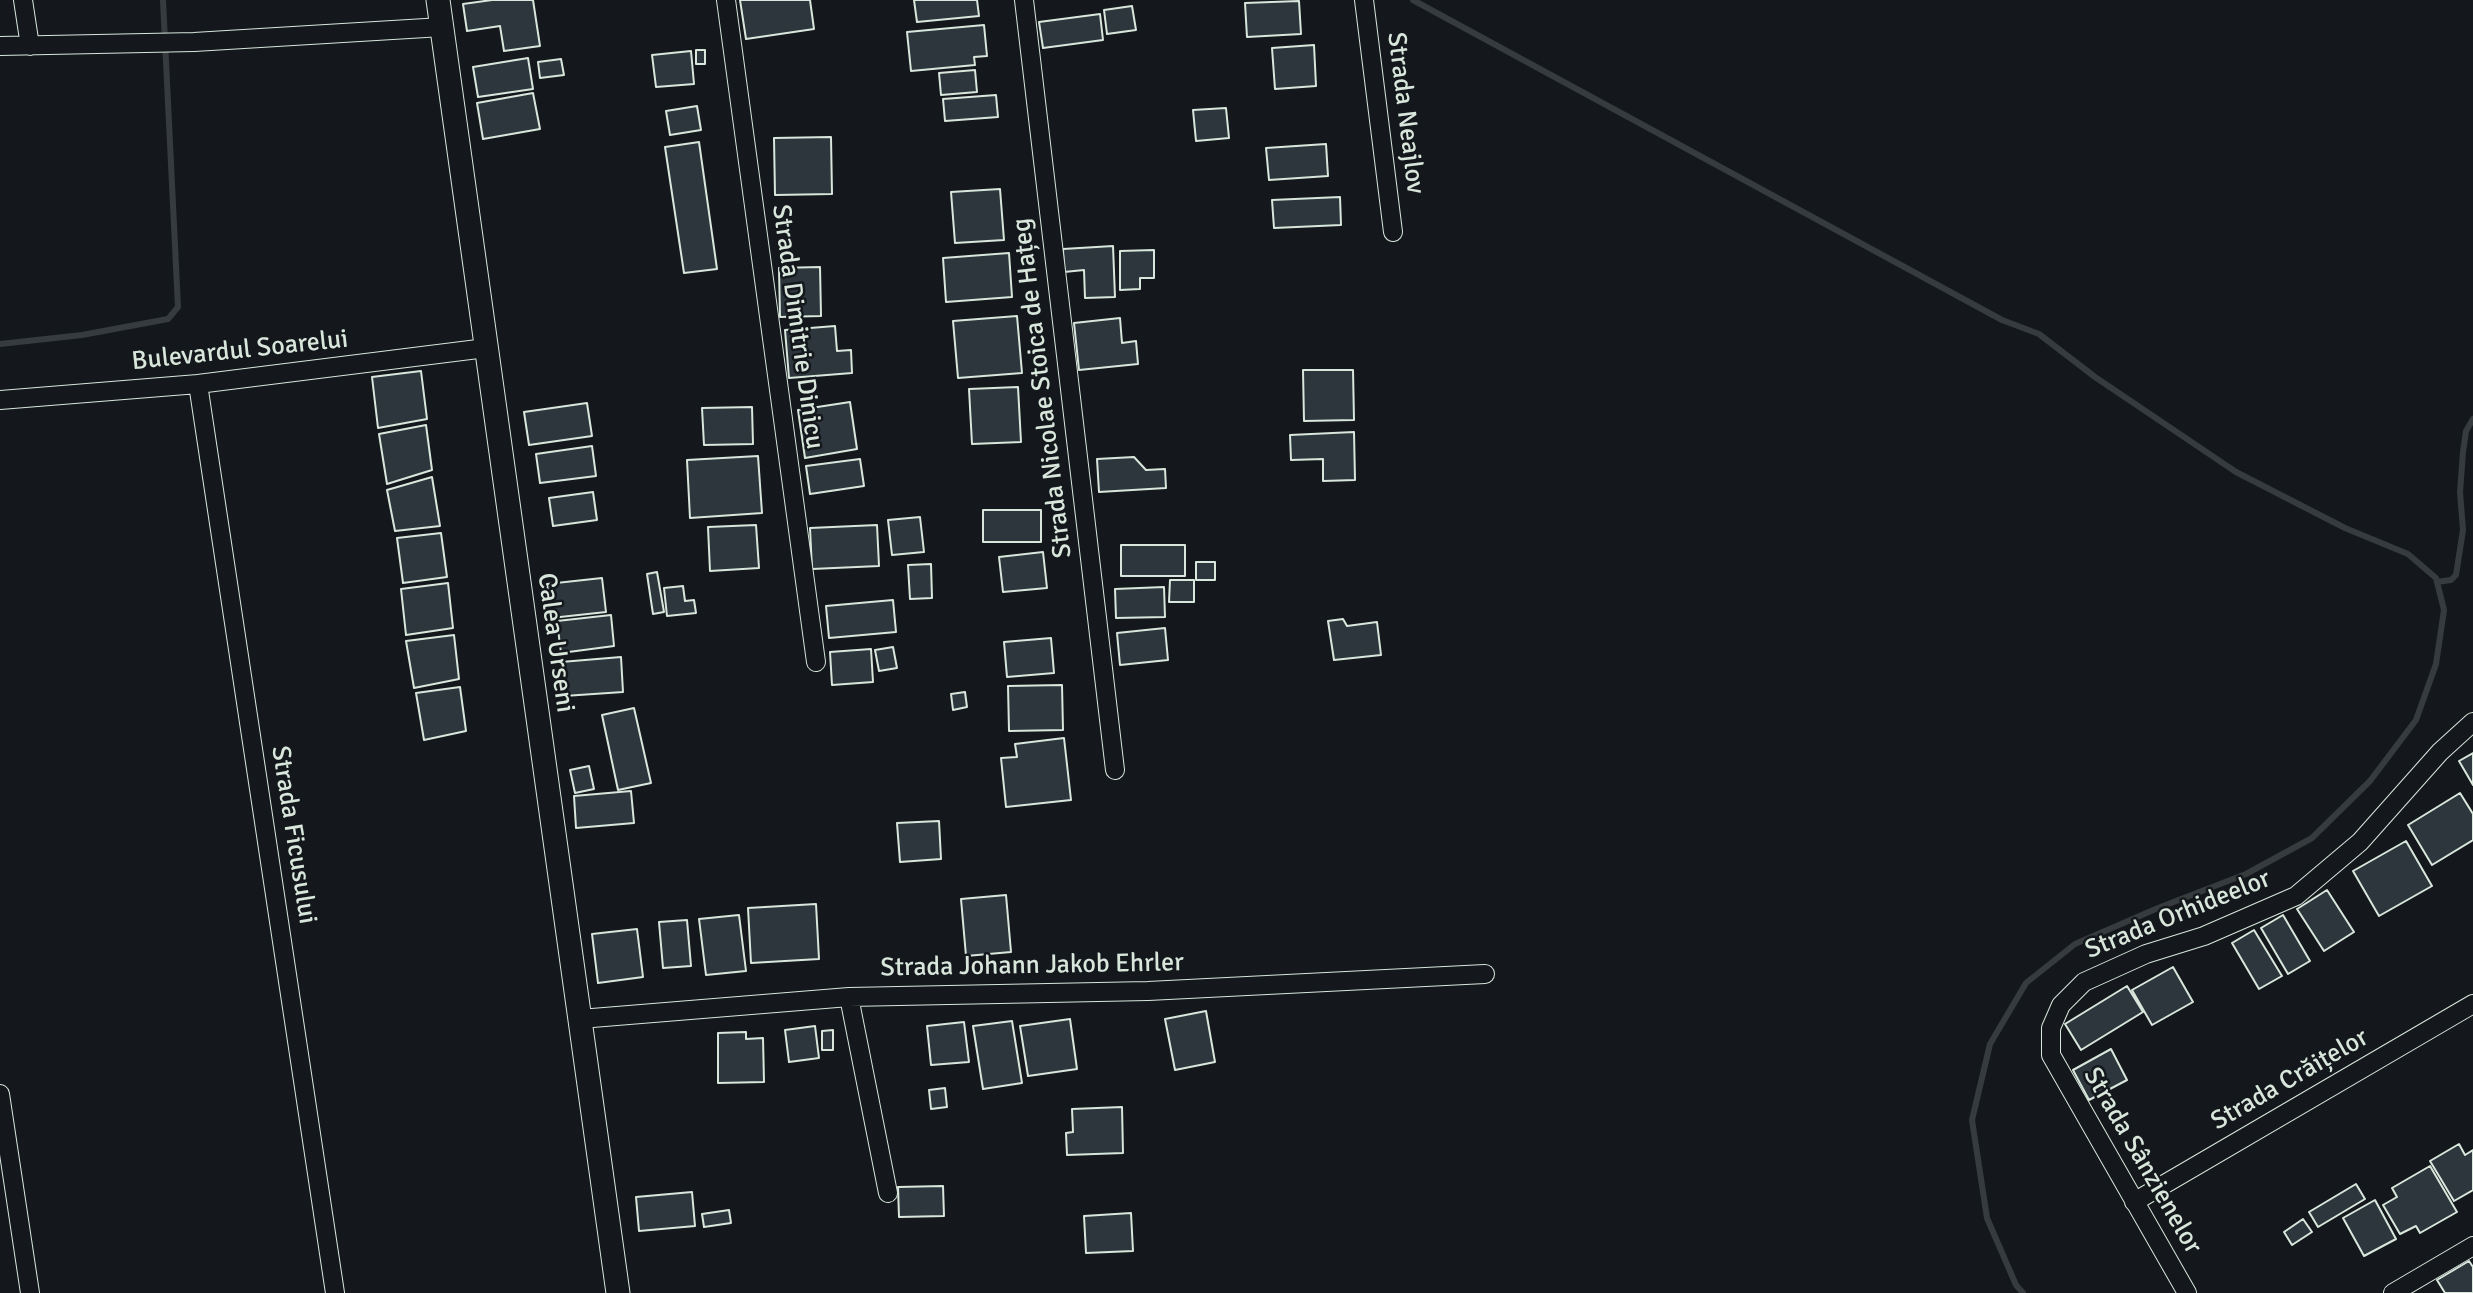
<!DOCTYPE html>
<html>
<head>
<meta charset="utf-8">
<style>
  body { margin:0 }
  canvas { display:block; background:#14181c }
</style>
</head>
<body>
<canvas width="2473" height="1293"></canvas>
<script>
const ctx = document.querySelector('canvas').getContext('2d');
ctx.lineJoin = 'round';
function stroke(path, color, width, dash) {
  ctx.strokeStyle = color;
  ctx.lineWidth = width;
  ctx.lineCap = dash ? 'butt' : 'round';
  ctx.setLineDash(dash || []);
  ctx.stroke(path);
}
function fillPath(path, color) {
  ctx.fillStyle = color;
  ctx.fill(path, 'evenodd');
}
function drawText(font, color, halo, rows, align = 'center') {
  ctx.font = font + ' Signika,sans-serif';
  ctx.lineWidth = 5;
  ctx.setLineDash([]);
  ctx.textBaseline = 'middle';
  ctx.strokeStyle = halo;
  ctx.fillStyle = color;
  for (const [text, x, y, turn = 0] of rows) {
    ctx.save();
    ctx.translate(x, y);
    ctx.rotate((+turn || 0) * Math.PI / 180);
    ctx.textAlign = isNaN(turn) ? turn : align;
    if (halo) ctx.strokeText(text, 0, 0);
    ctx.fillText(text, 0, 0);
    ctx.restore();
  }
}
const stream = new Path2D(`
  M 1413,0 L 2002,320 L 2039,334 L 2095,377 L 2236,472 L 2345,528 L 2408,554 L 2436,578 L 2444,610 L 2436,664 L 2416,720 L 2370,781 L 2312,838 L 2246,874 L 2158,908 L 2075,944 L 2026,983 L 1990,1044 L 1972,1120 L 1987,1218 L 2016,1285 L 2023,1293
  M 0,344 L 82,335 L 168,319 L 178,307 L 163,0
  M 2437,582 L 2451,580 L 2456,575 L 2463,530 L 2460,492 L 2463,452 L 2466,431 L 2473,419`);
const building = new Path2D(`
  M 492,0 L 533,0 L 540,46 L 504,51 L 500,26 L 467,31 L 463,4 Z
  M 740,0 L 810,0 L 814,29 L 746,39 Z
  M 914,0 L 977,0 L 979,16 L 917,22 Z
  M 1299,1 L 1301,34 L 1247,37 L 1245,3 Z
  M 1132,6 L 1136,30 L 1107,34 L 1104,10 Z
  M 1100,14 L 1103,40 L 1043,48 L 1039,22 Z
  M 984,25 L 987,56 L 974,57 L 975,65 L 911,71 L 907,32 Z
  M 1314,45 L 1316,86 L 1275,89 L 1272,48 Z
  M 696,50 L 705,50 L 705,64 L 696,64 Z
  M 691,51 L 694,84 L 656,87 L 652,55 Z
  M 528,58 L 533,89 L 478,97 L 473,67 Z
  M 561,59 L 564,75 L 540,78 L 538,62 Z
  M 975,70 L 977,92 L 941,95 L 939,73 Z
  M 533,93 L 540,129 L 483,139 L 477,103 Z
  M 996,95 L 998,117 L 945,121 L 943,99 Z
  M 697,106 L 701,130 L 670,135 L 666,111 Z
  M 1226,108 L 1229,138 L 1196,141 L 1193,110 Z
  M 831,137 L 832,194 L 775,195 L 774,138 Z
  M 699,142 L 717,269 L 684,273 L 665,147 Z
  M 1326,144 L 1328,176 L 1269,180 L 1266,148 Z
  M 1000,189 L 1004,240 L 955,243 L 951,192 Z
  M 1340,197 L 1341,225 L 1274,228 L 1272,200 Z
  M 1113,246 L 1115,297 L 1085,298 L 1084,270 L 1064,272 L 1063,249 Z
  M 1154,250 L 1154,278 L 1140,278 L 1140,289 L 1120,290 L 1120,251 Z
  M 1009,253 L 1012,297 L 946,302 L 943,258 Z
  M 820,267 L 821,316 L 780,317 L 779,268 Z
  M 1017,316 L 1022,373 L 958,378 L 953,321 Z
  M 1120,318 L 1122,343 L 1136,341 L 1138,364 L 1079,370 L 1074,323 Z
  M 835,326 L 837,351 L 851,350 L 852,373 L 789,378 L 785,330 Z
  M 1303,370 L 1353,370 L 1354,420 L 1304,421 Z
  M 421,371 L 427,419 L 378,428 L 372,377 Z
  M 1018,387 L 1021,442 L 972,444 L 969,389 Z
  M 850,402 L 857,449 L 805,458 L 798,410 Z
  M 587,403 L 592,436 L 529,445 L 524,412 Z
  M 752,407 L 753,444 L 704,445 L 702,408 Z
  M 426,425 L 432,470 L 387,484 L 379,434 Z
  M 1354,432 L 1355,480 L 1323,481 L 1323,459 L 1291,460 L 1290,435 Z
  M 592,446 L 596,476 L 540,483 L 536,454 Z
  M 758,456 L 762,513 L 690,518 L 687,460 Z
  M 1134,457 L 1146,470 L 1165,469 L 1166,488 L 1099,492 L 1097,459 Z
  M 860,459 L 864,486 L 810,494 L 806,466 Z
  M 432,477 L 440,526 L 395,531 L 387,490 Z
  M 593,492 L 597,520 L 553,526 L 549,498 Z
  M 983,510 L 1041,510 L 1041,542 L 983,542 Z
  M 920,517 L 924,552 L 892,555 L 888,520 Z
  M 756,525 L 759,568 L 710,571 L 708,527 Z
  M 877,525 L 879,566 L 812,569 L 810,528 Z
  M 441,533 L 447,577 L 403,583 L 397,538 Z
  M 1121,545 L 1185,545 L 1185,576 L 1121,576 Z
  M 1043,552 L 1047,588 L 1003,592 L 999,557 Z
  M 1196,562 L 1215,562 L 1215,580 L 1196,580 Z
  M 931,564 L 932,598 L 910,599 L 908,565 Z
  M 657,572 L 664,612 L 653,614 L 647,574 Z
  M 602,578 L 606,612 L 551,618 L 547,584 Z
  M 1170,580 L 1194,580 L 1194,602 L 1169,602 Z
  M 448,583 L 453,628 L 406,635 L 401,589 Z
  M 683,586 L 685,601 L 694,600 L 696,613 L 667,616 L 664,588 Z
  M 1164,587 L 1165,617 L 1116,618 L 1115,589 Z
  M 893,600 L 896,632 L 829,638 L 826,606 Z
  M 611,615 L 614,646 L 561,653 L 557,621 Z
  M 1343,619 L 1347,626 L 1377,622 L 1381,655 L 1334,660 L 1328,621 Z
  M 1165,628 L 1168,660 L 1120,665 L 1117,633 Z
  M 454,635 L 459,679 L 414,688 L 406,641 Z
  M 1051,638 L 1054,673 L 1007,677 L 1004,642 Z
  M 893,647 L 897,668 L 879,671 L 875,650 Z
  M 871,649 L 873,682 L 832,685 L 830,652 Z
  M 621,657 L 623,692 L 564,696 L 561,662 Z
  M 1062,685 L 1063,730 L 1009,731 L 1008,686 Z
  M 460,687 L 466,731 L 424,740 L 416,693 Z
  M 965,692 L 967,707 L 953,710 L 951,694 Z
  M 634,708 L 651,783 L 618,790 L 602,715 Z
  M 1064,738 L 1071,800 L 1006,807 L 1001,758 L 1017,757 L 1015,744 Z
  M 2473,753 L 2473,785 L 2459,761 Z
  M 589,766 L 594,789 L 575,793 L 570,770 Z
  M 631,791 L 634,823 L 576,828 L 574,796 Z
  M 2460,793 L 2473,814 L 2473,840 L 2432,865 L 2408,825 Z
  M 939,821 L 941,859 L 900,862 L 897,823 Z
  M 2406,841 L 2432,886 L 2379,916 L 2353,871 Z
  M 2327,890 L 2354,932 L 2324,951 L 2297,909 Z
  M 1006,895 L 1011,952 L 966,956 L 961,899 Z
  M 816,904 L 819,959 L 751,963 L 748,908 Z
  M 739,915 L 746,971 L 706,975 L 699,919 Z
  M 2283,915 L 2310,961 L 2288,974 L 2261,928 Z
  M 687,920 L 691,966 L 663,968 L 659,922 Z
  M 637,929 L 643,977 L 598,983 L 592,934 Z
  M 2254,930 L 2282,976 L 2259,989 L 2232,943 Z
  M 2173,967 L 2193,1002 L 2152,1025 L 2132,990 Z
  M 2127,986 L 2143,1012 L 2081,1050 L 2065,1024 Z
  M 1206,1011 L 1215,1062 L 1175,1070 L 1165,1019 Z
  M 1070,1019 L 1077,1069 L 1028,1076 L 1020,1026 Z
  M 1012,1021 L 1022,1083 L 983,1089 L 973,1026 Z
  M 964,1022 L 969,1062 L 931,1065 L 927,1026 Z
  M 815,1026 L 819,1058 L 789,1062 L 785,1030 Z
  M 833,1030 L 833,1050 L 822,1050 L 822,1031 Z
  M 746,1032 L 746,1039 L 763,1038 L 764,1082 L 718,1083 L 718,1033 Z
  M 2111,1049 L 2127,1080 L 2089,1100 L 2073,1070 Z
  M 945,1088 L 947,1107 L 931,1109 L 929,1090 Z
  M 1122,1107 L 1123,1153 L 1067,1155 L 1066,1133 L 1073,1132 L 1072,1109 Z
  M 2459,1144 L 2465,1155 L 2473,1150 L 2473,1190 L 2454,1201 L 2430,1161 Z
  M 2430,1166 L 2457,1212 L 2420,1233 L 2416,1226 L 2400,1234 L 2383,1205 L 2397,1197 L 2392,1188 Z
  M 2356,1184 L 2365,1199 L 2318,1227 L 2309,1212 Z
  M 943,1186 L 944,1216 L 899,1217 L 898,1187 Z
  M 692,1192 L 695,1226 L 639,1231 L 636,1197 Z
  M 2375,1200 L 2396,1239 L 2364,1256 L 2343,1218 Z
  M 729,1210 L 731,1223 L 704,1227 L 702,1214 Z
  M 1131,1213 L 1133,1251 L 1086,1253 L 1084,1216 Z
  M 2303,1219 L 2312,1232 L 2292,1245 L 2284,1232 Z
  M 2469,1261 L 2473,1267 L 2473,1293 L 2445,1293 L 2437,1280 Z`);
const minor = new Path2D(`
  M 23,0 L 30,46
  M 726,0 L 816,662
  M 1024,0 L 1115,770
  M 1364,0 L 1393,232
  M 0,46 L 194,42 L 442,27
  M 198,384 L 335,1293
  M 0,400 L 198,384 L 486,348
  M 849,997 L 888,1193
  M 580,1019 L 849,997 L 1148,991 L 1485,974
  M 0,1094 L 30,1293
  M 2134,1202 L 2473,1004
  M 2187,1293 L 2051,1055 L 2051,1028 L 2061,1005 L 2084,982 L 2146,954 L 2204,936 L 2296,896 L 2360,842 L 2440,752 L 2473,722
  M 2393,1293 L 2473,1246`);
const tertiary = new Path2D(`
  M 438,0 L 618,1293`);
const streetNames = [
  ["Strada Neajlov",1405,113,83],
  ["Strada Dimitrie Dinicu",797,327,82],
  ["Bulevardul Soarelui",240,351,-6],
  ["Strada Nicolae Stoica de Hațeg",1043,388,-97],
  ["Calea Urseni",555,643,82],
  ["Strada Ficusului",293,835,81],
  ["Strada Orhideelor",2178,915,-22],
  ["Strada Johann Jakob Ehrler",1032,966,-1],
  ["Strada Crăițelor",2290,1080,-30],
  ["Strada Sânzienelor",2142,1161,60]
];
stroke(stream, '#363b3e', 6);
fillPath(building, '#2c363c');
stroke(building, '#d8e6dc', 2);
stroke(minor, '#d8e6dc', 20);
stroke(tertiary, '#d8e6dc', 25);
stroke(minor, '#14181c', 18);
stroke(tertiary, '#14181c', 23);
drawText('26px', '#d8e6dc', '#14181c', streetNames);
</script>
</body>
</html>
